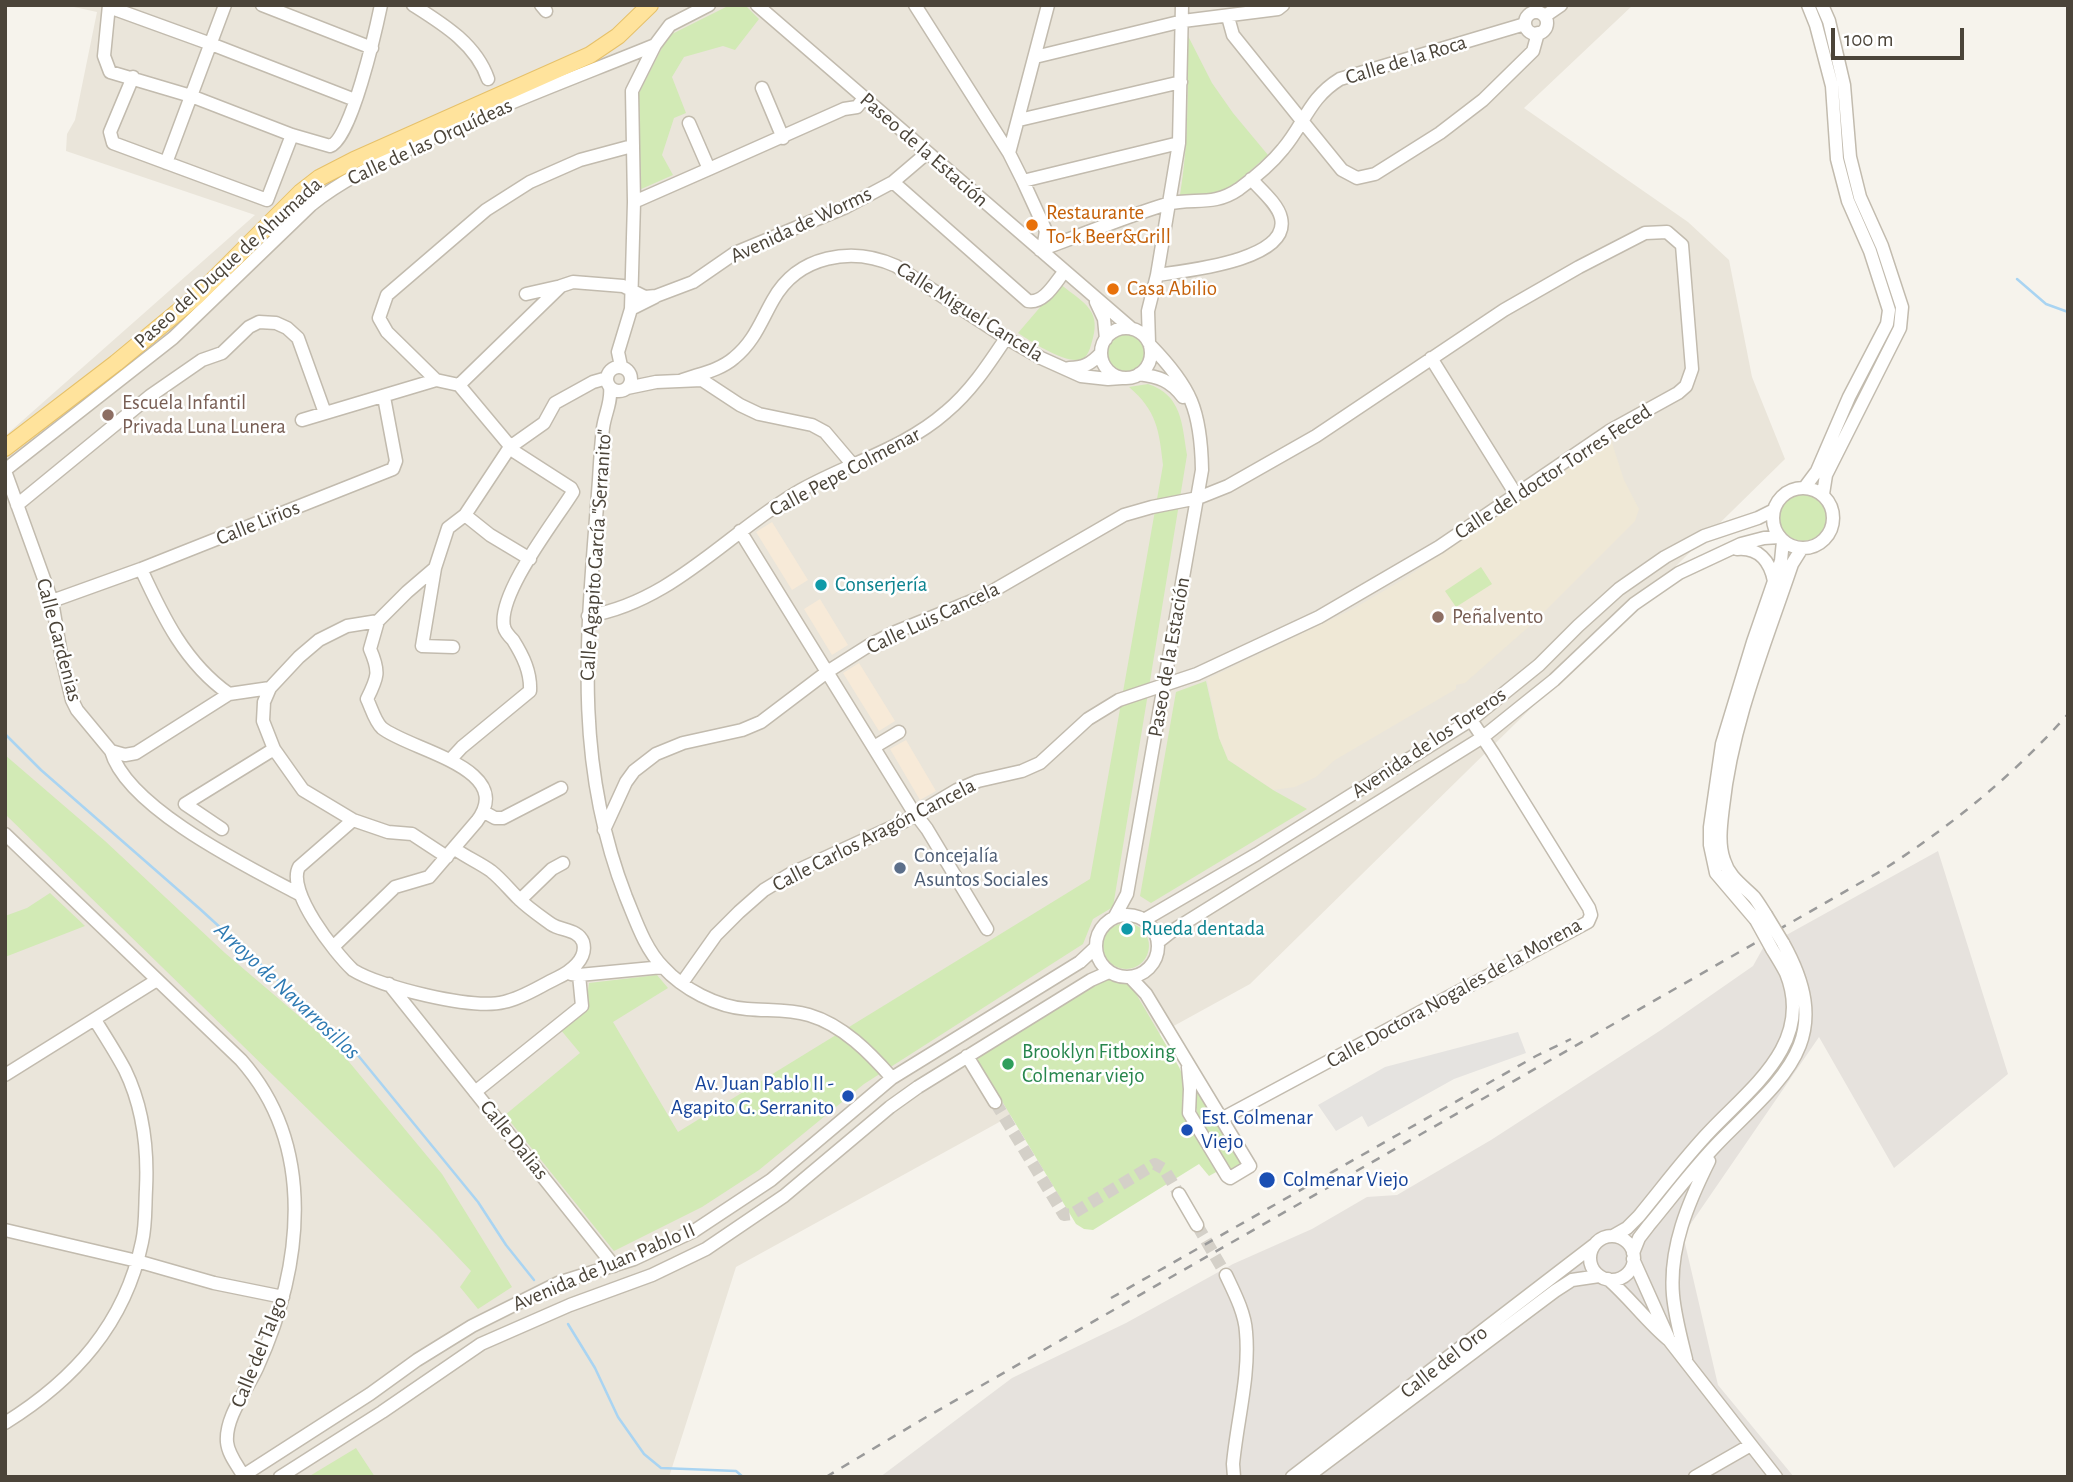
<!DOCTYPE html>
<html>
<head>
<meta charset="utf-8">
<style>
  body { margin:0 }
  #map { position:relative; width:2073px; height:1482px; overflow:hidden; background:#f6f3ec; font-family:"Alegreya Sans",sans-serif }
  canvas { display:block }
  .frame { position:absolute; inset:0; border:7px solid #4b4439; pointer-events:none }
  .scale { position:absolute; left:1831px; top:28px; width:133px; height:32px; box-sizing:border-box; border:4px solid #4b4439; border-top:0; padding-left:9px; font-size:21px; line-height:24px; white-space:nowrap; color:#4b4439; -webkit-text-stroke:5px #fff; paint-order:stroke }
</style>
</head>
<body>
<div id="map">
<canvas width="2073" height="1482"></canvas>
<div class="frame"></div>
<div class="scale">100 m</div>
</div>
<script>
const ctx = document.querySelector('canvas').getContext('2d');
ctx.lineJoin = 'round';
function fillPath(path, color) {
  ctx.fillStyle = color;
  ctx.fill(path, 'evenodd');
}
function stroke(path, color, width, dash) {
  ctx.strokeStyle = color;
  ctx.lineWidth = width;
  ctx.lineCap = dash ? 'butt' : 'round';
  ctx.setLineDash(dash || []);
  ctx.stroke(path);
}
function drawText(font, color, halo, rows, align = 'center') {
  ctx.font = font + ' "Alegreya Sans",sans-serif';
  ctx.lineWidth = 5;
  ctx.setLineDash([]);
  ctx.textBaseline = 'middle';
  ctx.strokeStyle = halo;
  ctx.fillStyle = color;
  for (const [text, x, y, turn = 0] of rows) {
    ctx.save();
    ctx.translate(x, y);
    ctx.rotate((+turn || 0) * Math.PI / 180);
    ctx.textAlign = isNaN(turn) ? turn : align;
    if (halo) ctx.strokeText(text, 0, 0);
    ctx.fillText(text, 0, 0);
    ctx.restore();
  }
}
const residential = new Path2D(`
  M 65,5 L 1633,5 L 1524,108 L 1688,222 L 1729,260 L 1752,377 L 1785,459 L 1250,984 L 736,1267 L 669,1477 L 5,1477 L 5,436 L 255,215 L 66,151 L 67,134 L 75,120 L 97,12 Z`);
const commercial = new Path2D(`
  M 772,522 L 808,580 L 792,590 L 756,532 Z
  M 820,599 L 848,645 L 832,655 L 804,609 Z
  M 859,663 L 895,721 L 879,731 L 843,673 Z
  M 906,740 L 936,791 L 920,800 L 890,749 Z`);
const industrial = new Path2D(`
  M 1938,851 L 2008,1074 L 1894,1168 L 1819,1037 L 1683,1235 L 1718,1385 L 1794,1477 L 880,1477 L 1012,1378 L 1126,1323 L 1233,1264 L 1312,1229 L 1367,1197 L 1397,1195 L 1491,1140 L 1661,1030 L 1753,966 L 1763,948 Z`);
const education = new Path2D(`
  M 1611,440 L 1624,480 L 1639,509 L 1635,521 L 1532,624 L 1465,683 L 1456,685 L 1456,689 L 1335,760 L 1316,777 L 1295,787 L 1273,790 L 1228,760 L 1219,738 L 1207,679 L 1351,610 L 1404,579 Z`);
const green = new Path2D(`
  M 730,5 L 745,5 L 759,19 L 735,50 L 723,46 L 684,57 L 672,77 L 686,113 L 674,118 L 662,155 L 673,175 L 639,190 L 638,95 L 668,36 Z
  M 1187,34 L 1212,83 L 1233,113 L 1268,155 L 1225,193 L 1183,197 L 1180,195 C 1189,141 1188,88 1187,34 Z
  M 1060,284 C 1085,304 1103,310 1091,345 C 1089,352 1086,360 1077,360 C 1061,361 1032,342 1018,333 Z
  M1107 353a19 19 0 1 1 38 0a19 19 0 1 1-38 0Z
  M 1148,384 C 1182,395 1182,424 1187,455 L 1113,907 L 1093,919 L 1083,944 L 864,1084 L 759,1170 L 702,1207 L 614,1251 L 505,1115 L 580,1053 L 560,1029 L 585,1011 L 589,983 L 657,975 L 668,988 L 613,1022 L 678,1132 L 1090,879 L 1163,465 C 1159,430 1157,411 1129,387 Z
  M1779 517a24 24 0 1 1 48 0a24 24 0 1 1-48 0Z
  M 1481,567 L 1492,584 L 1456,607 L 1445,591 Z
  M 1206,681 L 1219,738 L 1228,760 L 1273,790 L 1307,809 L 1151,903 L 1140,896 L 1176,692 Z
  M 5,755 L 105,841 L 225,953 L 340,1051 L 442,1174 L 512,1287 L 478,1309 L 460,1287 L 471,1271 L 436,1234 L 5,814 Z
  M 50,893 L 85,926 L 5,957 L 5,916 L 27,908 Z
  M1103 946a23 23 0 1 1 46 0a23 23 0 1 1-46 0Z
  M 1105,978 L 1127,982 L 1132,987 L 1179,1067 C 1190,1090 1178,1096 1184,1115 C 1190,1132 1209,1155 1218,1171 L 1209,1176 L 1199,1164 L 1093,1230 L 1084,1229 L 1076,1224 L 976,1058 L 1035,1019 Z
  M 1193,1076 L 1245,1164 L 1235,1170 L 1226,1168 C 1203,1131 1194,1121 1193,1076 Z
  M 356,1448 L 375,1477 L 308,1477 Z`);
const parking = new Path2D(`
  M 1518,1032 L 1526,1053 L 1454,1079 L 1368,1127 L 1362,1116 L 1336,1131 L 1318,1105 L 1385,1067 Z`);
const stream = new Path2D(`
  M 2017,279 L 2046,304 L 2068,312
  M 5,734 L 41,770 L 200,909 L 352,1048 L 478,1202 L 506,1245 L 534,1280
  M 568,1324 L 595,1368 L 618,1417 L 644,1454 L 661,1468 L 736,1471 L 743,1477`);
const minorTunnel = new Path2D(`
  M 995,1102 L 1064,1215 L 1072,1214 L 1155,1164 L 1164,1169 L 1179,1194
  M 1197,1225 L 1226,1275`);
const minor = new Path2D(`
  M 109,5 L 104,56 L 110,72 L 191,96 L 292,135 L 330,146 C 351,140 376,29 381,5
  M 262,5 L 372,48
  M 413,5 C 443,24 476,44 488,79
  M 541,5 L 546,11
  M 757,5 L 1132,329
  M 915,5 L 1009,153 L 1023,181 L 1046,231 L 1044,243 L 1040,250
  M 1822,5 L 1829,21 L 1844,85 L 1850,157 L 1860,197 L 1882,246 L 1902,307 L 1900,328 L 1826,475 L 1823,494
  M 109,7 L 211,44 L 355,100
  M1525 23a11 11 0 1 1 22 0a11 11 0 1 1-22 0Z
  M 1545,16 L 1561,5
  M 1228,17 L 1233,35 L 1303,122 L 1342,170 L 1357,178 L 1375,174 L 1440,133 L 1483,100 L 1533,51 L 1538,33
  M 1035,57 L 1183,21 L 1278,9 L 1283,5
  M 133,77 L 110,132 L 113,143 L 267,200 L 292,135
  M 762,88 L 783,138
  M 1019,120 L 1181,82
  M 1009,153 L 1048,5
  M 166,163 L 225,5
  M 709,169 L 844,109 L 857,107 L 864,98
  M 1023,181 L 1179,143
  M 893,182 L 1028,301 C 1044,304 1055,283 1064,272
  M 634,202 L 709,169 L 689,123
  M 1040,250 C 1082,235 1124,217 1167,204 C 1193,197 1213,207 1239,189 C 1254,178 1271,164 1283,149 C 1305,123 1309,98 1340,79 L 1525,24
  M 1157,275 C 1183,271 1291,261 1281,218 C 1278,204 1260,189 1251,179
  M 526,294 L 557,287
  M 1096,302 L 1104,319 L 1106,339
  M 631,309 L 634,202 L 632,91 L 655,45 L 670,25 L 709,5
  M1101 353a25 25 0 1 1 50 0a25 25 0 1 1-50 0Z
  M 1149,343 L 1148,311 L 1157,275 L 1179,143 L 1182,5
  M 1431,358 L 1515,493
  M 621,366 L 618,352 L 631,309 L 655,297
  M607 379a12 12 0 1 1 24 0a12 12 0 1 1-24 0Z
  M 1069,368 C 1083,368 1091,364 1101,353
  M 1139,374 C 1159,377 1170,380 1183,397
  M 680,381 C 698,374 719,371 734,358 C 754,342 761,321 773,300 C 798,255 852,246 896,266 L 1006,338 L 1041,358 L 1081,376 L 1108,379 L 1122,378
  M 459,385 L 561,286 L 573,282 L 623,286 L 645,297 L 656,296 L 693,282 L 735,253 L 846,207 L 893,182 L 927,153
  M 610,387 C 612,402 605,413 603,428 C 601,445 600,463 599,480 C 588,627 571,756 626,897 C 636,921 645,949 663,967 C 683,989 717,1007 747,1009 C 768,1011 788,1009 809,1015 C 843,1025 870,1053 892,1078
  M 627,388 L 656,382 L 702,380 L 740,405 L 759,414 L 812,425 L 825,432 L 853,465
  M 302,420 L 436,380
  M 5,470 L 173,338 L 311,205 C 342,180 377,164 413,147 C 492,108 574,78 655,45
  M 5,471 L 52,601 L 61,654 L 72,700 L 77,710 L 111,751 L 125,755 L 136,753 L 229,694
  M 1805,487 L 1817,471 L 1849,397 L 1887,324 L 1889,310 L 1870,251 L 1848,201 L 1837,159 L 1832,86 L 1816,25 L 1808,5
  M1773 518a30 30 0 1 1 60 0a30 30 0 1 1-60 0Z
  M 17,505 L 150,396 L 202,360 L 222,353 L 249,327 L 259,322 L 276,323 L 287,328 L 298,338 L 325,413
  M 465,515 L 490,535 L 530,559
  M 740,531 L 911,808 L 927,829 L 987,929
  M 1737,549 C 1758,547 1770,561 1774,581
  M 435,568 L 422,646 L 453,647
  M 141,569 C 163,617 185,663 229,694 L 270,688
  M 52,601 L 141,569 L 393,469 L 396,461 L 384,397
  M 588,616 C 673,602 729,531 801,490 C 849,463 904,449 946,412 C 971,391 988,365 1006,338
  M 874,747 L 899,732
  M 111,751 C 127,808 248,867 299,894
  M 450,760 L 462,747 L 530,691 C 531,672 523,656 513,640 C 510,637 505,631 504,627 C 497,594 555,521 573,492 L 571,488 L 515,452 L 459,385 L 436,380 L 387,332 L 379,318 L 387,295 L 486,210 L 530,182 L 580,160 L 632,146
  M 484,812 L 495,818 L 503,818 L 561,788
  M 353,820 L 299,867 C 286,891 335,953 353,970 C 380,987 472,1010 504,1002 C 523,998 540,986 557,978 C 570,972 588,959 583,942 C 578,929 561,931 551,924 C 540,916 528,908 518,898 C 509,889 501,879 491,871 C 480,863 466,857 455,849
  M 222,829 L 185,804 L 274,749
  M 604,830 L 626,782 L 634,771 L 656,754 L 683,743 L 742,730 L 761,722 L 827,672 L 868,646 L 893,633 L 984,596 L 1124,515 L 1152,507 L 1198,498 L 1228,486 L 1316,436 L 1504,310 L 1579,267 L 1645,233 L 1667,232 L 1682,245 L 1692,369 L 1686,386 L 1678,393 L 1611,430 L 1439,547 L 1319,617 L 1197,674 L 1119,700 L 1088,719 L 1040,763 L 1022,771 L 978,781 L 957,790 L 903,822 L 792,873 L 764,890 L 739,912 L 716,935 L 682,983
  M 5,834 L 241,1060 C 318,1147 302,1269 257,1368 C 247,1390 225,1417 227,1442 C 228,1454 237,1465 243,1475
  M 447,857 L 412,834 L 388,832 L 353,820 L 303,790 L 274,749 L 263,721 L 264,702 L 270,688 L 299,657 L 319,640 L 347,626 L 378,621 L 407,592 L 435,568 L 448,528 L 465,515 L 510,447 L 544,423 L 555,403 L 593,382 L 607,378
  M 520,900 L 552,869 L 563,863
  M 1766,915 C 1762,909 1758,902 1754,897 C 1742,885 1729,877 1724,860 C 1718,844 1721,824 1723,807 C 1732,723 1765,644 1792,564 L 1802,548
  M1096 946a31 31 0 1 1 62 0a31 31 0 1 1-62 0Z
  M 1114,918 L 1127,894 L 1202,470 C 1201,410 1191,387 1150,345
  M 1144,920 L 1257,854 L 1471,720 L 1539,665 L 1578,626 L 1619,589 L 1665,557 L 1704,536 L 1758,518 L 1774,510
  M 1756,920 L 1716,873 L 1710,845 L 1710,827 L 1722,744 L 1753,642 L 1781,561 L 1783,541
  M 1158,942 L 1172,931 L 1483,737 L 1554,680 L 1634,604 L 1679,573 L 1741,544 L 1764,538 L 1780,537
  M 333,947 L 395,887 L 429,877 L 477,821 C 517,768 409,750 382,728 C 375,722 371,707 367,699 C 378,677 380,672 370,649 L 378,621
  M 571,974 L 579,975 L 663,967
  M 1130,977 L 1146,994 L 1250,1166 L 1230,1178 L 1227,1176 L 1189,1113 L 1190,1089 L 1188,1067
  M 389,984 L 614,1266
  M 967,1056 L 995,1102
  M 5,1075 L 157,980
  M 475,1092 L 582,1006 L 579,975
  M 1223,1118 L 1588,922 L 1591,915 L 1589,908 L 1493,753 L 1471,720
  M 1179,1194 L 1197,1225
  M 5,1230 L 137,1261 L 214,1283 L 283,1297
  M 1613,1236 L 1627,1228 L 1639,1216 C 1663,1187 1685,1157 1711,1130 C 1753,1086 1814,1042 1786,973 C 1782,965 1777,957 1772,949
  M1590 1258a22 22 0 1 1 44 0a22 22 0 1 1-44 0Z
  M 1633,1253 L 1639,1238 L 1649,1225 C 1673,1196 1696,1165 1722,1139 C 1787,1074 1836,1038 1783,943
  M 1633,1259 L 1668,1337
  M 1226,1275 C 1234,1292 1245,1313 1246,1332 C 1250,1375 1237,1421 1233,1464 L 1234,1477
  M 1608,1279 C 1630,1298 1647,1322 1669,1340 L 1776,1477
  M 1686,1359 C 1681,1338 1675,1317 1673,1295 C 1669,1248 1688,1203 1709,1161
  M 5,1423 C 74,1380 125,1324 142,1242 C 146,1225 145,1206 146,1189 C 148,1148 143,1107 125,1070 C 116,1053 105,1036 95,1020
  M 241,1477 L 370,1394 L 417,1360 L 472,1326 L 558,1283 L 634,1259 L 694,1231 L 771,1180 L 892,1078 L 1080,962 L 1096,947
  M 280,1477 L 382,1412 L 481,1344 L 570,1305 L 652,1275 L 706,1249 L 784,1196 L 890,1107 L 918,1087 L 1091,980 L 1109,972
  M 1292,1477 L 1594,1245
  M 1307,1477 L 1555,1291 L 1572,1280 L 1599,1276
  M 1695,1477 L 1749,1446`);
const major = new Path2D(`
  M 5,448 L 116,363 L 197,296 L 301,192 L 319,178 L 354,160 L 590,55 L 618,36 L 650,5`);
const rail = new Path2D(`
  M 1111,1298 L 1536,1056 L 1571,1039
  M 826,1477 L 923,1419 L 1881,871 C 1950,827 2013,776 2068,714`);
const minorBridge = new Path2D(`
  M 1766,915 L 1783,943
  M 1756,920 L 1772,949`);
const markers = [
  [1032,225,7,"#e8710a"],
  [1113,289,7,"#e8710a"],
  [108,415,7,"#8d6e63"],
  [821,585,7,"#0f9aa8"],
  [1438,617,7,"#8d6e63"],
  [900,868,7,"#5c6f8a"],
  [1127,929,7,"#0f9aa8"],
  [1008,1064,7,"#2e9e5b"],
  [848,1096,7,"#1a4fb4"],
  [1187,1130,7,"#1a4fb4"],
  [1267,1180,9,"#1a4fb4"]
];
const streetNames = [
  ["Calle de la Roca",1406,60,-17],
  ["Calle de las Orquídeas",430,142,-25],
  ["Paseo de la Estación",924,150,41],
  ["Avenida de Worms",801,225,-25],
  ["Paseo del Duque de Ahumada",228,263,-42],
  ["Calle Miguel Cancela",970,312,32],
  ["Calle Pepe Colmenar",845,472,-28],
  ["Calle del doctor Torres Feced",1553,472,-33],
  ["Calle Lirios",258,523,-22],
  ["Calle Agapito García \"Serranito\"",596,555,-86],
  ["Calle Luis Cancela",933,618,-25],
  ["Calle Gardenias",59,640,75],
  ["Paseo de la Estación",1169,657,-80],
  ["Avenida de los Toreros",1429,743,-34],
  ["Calle Carlos Aragón Cancela",874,835,-27],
  ["Calle Doctora Nogales de la Morena",1454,993,-29],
  ["Calle Dalias",514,1140,51],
  ["Avenida de Juan Pablo II",604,1267,-23],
  ["Calle del Talgo",259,1352,-68],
  ["Calle del Oro",1444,1362,-38]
];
const foodNames = [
  ["Restaurante",1046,213],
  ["To-k Beer&Grill",1046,237],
  ["Casa Abilio",1127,289]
];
const educationNames = [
  ["Escuela Infantil",122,403],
  ["Privada Luna Lunera",122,427],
  ["Peñalvento",1452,617]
];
const cultureNames = [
  ["Conserjería",835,585],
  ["Rueda dentada",1141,929]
];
const serviceNames = [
  ["Concejalía",914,856],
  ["Asuntos Sociales",914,880]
];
const leisureNames = [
  ["Brooklyn Fitboxing",1022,1052],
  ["Colmenar viejo",1022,1076]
];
const transitNames = [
  ["Av. Juan Pablo II -",834,1084,"right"],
  ["Agapito G. Serranito",834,1108,"right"],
  ["Est. Colmenar",1201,1118],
  ["Viejo",1201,1142],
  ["Colmenar Viejo",1283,1180]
];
const waterNames = [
  ["Arroyo de Navarrosillos",287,991,43]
];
fillPath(residential, '#eae5da');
fillPath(commercial, '#f7ead8');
fillPath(industrial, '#e6e2dd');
fillPath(education, '#efe8d6');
fillPath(green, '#d2eab5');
fillPath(parking, '#e5e3e0');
stroke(stream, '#a9d4f2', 2.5);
stroke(minorTunnel, '#d4d0c8', 12, [12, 6]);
stroke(minor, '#c2bbae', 15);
stroke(major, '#e6c16a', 18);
stroke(minor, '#fff', 12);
stroke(major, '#ffe39c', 16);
stroke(rail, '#9a9a9a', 2.5, [9, 9]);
stroke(minorBridge, '#c2bbae', 15, []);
stroke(minorBridge, '#fff', 12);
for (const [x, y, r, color] of markers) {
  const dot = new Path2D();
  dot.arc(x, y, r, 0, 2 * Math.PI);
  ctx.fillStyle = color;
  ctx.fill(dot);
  stroke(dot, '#fff', 2.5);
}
drawText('21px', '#4b4439', '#fff', streetNames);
drawText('21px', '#c56008', '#fff', foodNames, 'left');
drawText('21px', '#785e54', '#fff', educationNames, 'left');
drawText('21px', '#0d838f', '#fff', cultureNames, 'left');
drawText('21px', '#4e5e75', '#fff', serviceNames, 'left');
drawText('21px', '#27864d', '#fff', leisureNames, 'left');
drawText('21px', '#164399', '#fff', transitNames, 'left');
drawText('italic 23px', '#2e7ab2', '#fff', waterNames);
</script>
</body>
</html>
